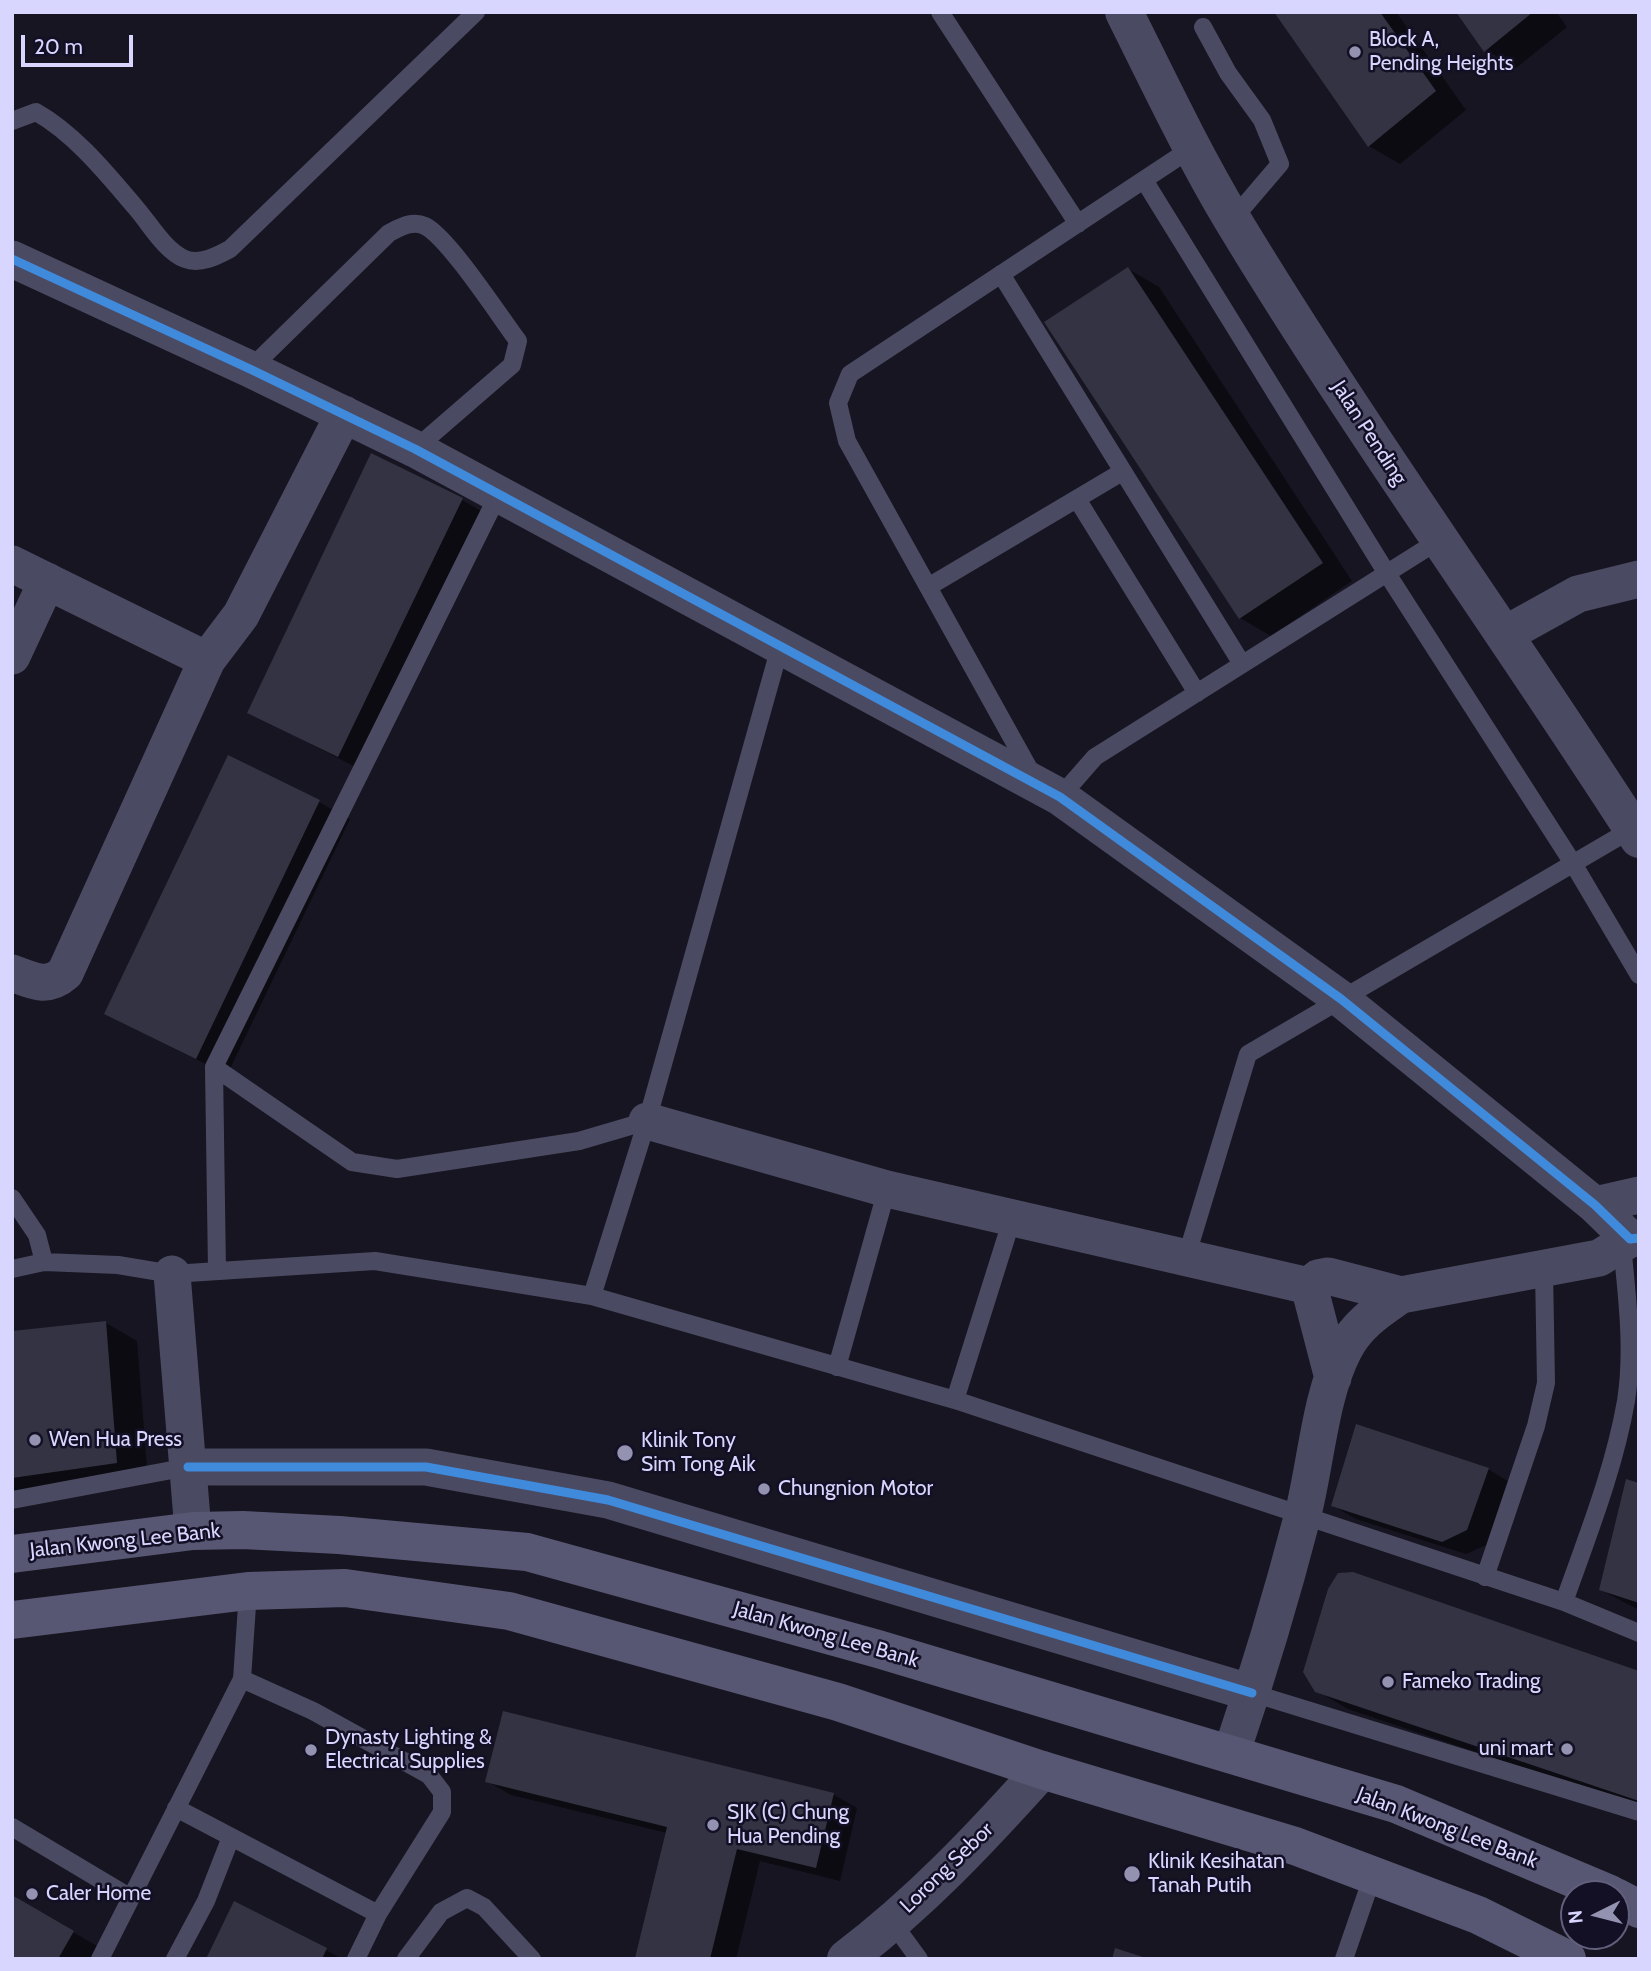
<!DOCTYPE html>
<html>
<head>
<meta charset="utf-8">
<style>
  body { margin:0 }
  #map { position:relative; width:1651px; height:1971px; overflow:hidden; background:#161521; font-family:Cabin,sans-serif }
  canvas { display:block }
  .frame { position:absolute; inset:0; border:14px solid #d8d5fe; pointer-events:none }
  .north { position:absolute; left:1560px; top:1880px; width:70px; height:70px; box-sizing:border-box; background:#131026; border:2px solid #625f7c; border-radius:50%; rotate:264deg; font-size:19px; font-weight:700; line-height:28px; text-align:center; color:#d8d5fe }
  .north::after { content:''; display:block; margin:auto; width:24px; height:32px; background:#9492b1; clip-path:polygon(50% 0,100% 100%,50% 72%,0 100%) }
  .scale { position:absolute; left:21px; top:35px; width:112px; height:32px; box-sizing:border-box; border:4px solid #d8d5fe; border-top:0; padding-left:9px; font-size:21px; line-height:24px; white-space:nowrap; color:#d8d5fe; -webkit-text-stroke:5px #131026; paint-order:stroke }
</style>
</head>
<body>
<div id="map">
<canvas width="1651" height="1971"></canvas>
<div class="frame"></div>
<div class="north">N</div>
<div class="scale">20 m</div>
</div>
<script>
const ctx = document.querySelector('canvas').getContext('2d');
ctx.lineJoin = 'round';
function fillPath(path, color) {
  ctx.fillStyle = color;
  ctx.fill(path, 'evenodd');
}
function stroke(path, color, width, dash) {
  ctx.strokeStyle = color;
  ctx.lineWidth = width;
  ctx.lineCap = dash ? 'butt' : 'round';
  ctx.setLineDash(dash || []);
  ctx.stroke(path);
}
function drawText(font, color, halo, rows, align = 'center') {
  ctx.font = font + ' Cabin,sans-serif';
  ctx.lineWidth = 5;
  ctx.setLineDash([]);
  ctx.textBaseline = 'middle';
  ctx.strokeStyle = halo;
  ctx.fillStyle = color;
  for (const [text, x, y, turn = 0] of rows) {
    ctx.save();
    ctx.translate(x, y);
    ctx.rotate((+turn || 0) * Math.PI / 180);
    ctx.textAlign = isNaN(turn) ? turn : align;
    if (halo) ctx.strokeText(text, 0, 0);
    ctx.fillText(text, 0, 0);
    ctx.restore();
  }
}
const shadow = new Path2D(`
  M 1276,12 L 1396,12 L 1466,110 L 1400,164 L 1369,146 Z
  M 1459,12 L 1556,12 L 1567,27 L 1516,68 L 1486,50 Z
  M 1128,269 L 1159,287 L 1352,581 L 1271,636 L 1240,618 Z
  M 462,500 L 493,518 L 369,774 L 249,712 Z
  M 319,802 L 350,819 L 227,1075 L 106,1013 Z
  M 106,1323 L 137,1341 L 148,1480 L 12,1499 L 12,1333 Z
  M 1488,1469 L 1511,1483 L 1491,1543 L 1466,1554 L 1356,1519 L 1333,1506 Z
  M 1639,1484 L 1639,1610 L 1601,1590 Z
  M 1639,1673 L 1639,1807 L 1348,1709 L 1317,1691 Z
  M 504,1713 L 834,1795 L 857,1808 L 840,1881 L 760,1861 L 736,1959 L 640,1959 L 637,1957 L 667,1833 L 511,1795 L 487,1781 Z
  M 12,1897 L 104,1950 L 99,1959 L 12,1959 Z
  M 235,1904 L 326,1950 L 342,1959 L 208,1959 Z`);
const building = new Path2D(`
  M 1274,12 L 1380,12 L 1436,91 L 1368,147 Z
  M 1456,12 L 1533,12 L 1484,52 Z
  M 1128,267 L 1323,563 L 1239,619 L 1044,322 Z
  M 371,453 L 463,498 L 338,757 L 247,713 Z
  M 228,755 L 320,800 L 196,1059 L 104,1014 Z
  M 106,1321 L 117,1463 L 12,1478 L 12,1331 Z
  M 1356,1424 L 1489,1468 L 1467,1530 L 1442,1542 L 1331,1506 Z
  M 1626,1479 L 1639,1483 L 1639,1603 L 1599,1590 Z
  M 1353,1572 L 1639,1671 L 1639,1801 L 1315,1692 L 1303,1672 L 1328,1589 L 1338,1573 Z
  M 503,1711 L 834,1793 L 816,1868 L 737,1849 L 710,1959 L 635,1958 L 667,1827 L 485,1782 Z
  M 12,1895 L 74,1931 L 58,1959 L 12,1959 Z
  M 234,1901 L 327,1948 L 322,1959 L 206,1959 Z
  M 1115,1948 L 1146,1958 L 1146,1959 L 1112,1959 Z`);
const service = new Path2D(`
  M 940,12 L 1078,224
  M 1203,27 L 1228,73 L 1262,120 L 1280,164 L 1233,219
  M 12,121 L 36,112 C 75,134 107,174 136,208 C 150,224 165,251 185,259 C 200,265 217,256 230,249 L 476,12
  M 1144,180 L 1386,572 L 1574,865 L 1639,975
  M 1001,274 L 1242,664
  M 250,369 L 389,233 C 401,227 412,220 425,226 C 448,237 500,317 518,341 L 512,365 L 415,449
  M 1077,499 L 1197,693
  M 928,587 L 1122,472
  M 1032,774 L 847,441 L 838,403 L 850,374 L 1192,148
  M 1060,797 L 1095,757 L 1438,541
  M 214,1067 L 352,1162 L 397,1169 L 579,1141 L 647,1121
  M 12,1198 L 37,1235 L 44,1262
  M 1186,1258 L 1248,1054 L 1632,829
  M 12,1269 L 44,1262 L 118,1265 L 172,1274 L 375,1261 L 592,1296 L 955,1400 L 1564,1602 L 1639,1633
  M 217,1271 L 214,1067 L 498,495
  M 592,1296 L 647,1121 L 780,647
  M 837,1367 L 887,1189
  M 955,1400 L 1012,1219
  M 12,1500 L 188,1467
  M 1485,1577 L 1536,1426 L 1546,1383 L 1544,1270
  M 1564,1602 C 1587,1537 1614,1470 1626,1401 C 1634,1350 1627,1296 1622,1245
  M 242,1679 L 313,1711 L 429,1775 L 442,1792 L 442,1812 L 378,1914 L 356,1959
  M 1252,1693 L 1639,1812
  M 176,1808 L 378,1914
  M 12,1827 L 131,1898
  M 892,1922 L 919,1959
  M 100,1959 L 242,1679 L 248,1591
  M 175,1959 L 206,1901 L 231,1837
  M 406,1959 L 441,1912 L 467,1898 L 484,1907 L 532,1959
  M 1344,1959 L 1373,1875`);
const minor = new Path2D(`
  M 12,259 L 250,369 L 415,449 L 1060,797 L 1341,999 L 1595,1205 L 1630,1239 L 1639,1238
  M 12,564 L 207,660
  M 1504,635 L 1578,594 L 1639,579
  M 12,656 L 47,581
  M 12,973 C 33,981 47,989 65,973 L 207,660 L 241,615 L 344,414
  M 647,1121 L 887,1189 L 1309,1286
  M 1595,1205 L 1639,1195
  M 172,1274 L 193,1531
  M 1309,1286 L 1318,1278 L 1328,1276 L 1401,1295 L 1599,1258 L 1630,1239
  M 1309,1286 L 1333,1378
  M 188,1467 L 426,1467 L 608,1500 L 1252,1693
  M 1231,1754 C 1258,1675 1282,1595 1303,1514 C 1316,1463 1320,1396 1344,1350 C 1357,1324 1378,1311 1401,1295`);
const tertiary = new Path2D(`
  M 1124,12 C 1159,82 1192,152 1232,219 C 1360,431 1506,631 1639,839
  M 846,1959 C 921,1902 979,1840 1042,1770`);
const secondary = new Path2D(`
  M 12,1554 L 193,1531 L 243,1530 L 339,1535 L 527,1552 L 878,1649 L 1396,1804 L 1610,1894
  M 12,1620 L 248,1591 L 345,1588 L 509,1611 L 838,1702 L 1042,1770 L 1295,1846 L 1478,1915 L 1567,1959
  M 1616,1897 L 1639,1909`);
const cycleway = new Path2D(`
  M 12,259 L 250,369 L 415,449 L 1060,797 L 1341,999 L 1595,1205 L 1630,1239 L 1639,1238
  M 188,1467 L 426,1467 L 608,1500 L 1252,1693`);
const markers = [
  [1355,52,7,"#9492b1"],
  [35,1440,7,"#9492b1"],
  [625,1453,9,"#9492b1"],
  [764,1489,7,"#9492b1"],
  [1388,1682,7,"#9492b1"],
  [1567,1749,7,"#9492b1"],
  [311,1750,7,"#9492b1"],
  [713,1825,7,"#9492b1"],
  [1132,1874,9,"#9492b1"],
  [32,1894,7,"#9492b1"]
];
const poiNames = [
  ["Block A,",1369,40],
  ["Pending Heights",1369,64],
  ["Wen Hua Press",49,1440],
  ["Klinik Tony",641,1441],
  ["Sim Tong Aik",641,1465],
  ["Chungnion Motor",778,1489],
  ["Fameko Trading",1402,1682],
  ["Dynasty Lighting &",325,1738],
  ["Electrical Supplies",325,1762],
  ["uni mart",1553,1749,"right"],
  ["SJK (C) Chung",727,1813],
  ["Hua Pending",727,1837],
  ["Klinik Kesihatan",1148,1862],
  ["Tanah Putih",1148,1886],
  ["Caler Home",46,1894]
];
const streetNames = [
  ["Jalan Pending",1369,433,57],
  ["Jalan Kwong Lee Bank",125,1541,-6],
  ["Jalan Kwong Lee Bank",826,1635,16],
  ["Jalan Kwong Lee Bank",1447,1828,21],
  ["Lorong Sebor",947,1868,-44]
];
fillPath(shadow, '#0007');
fillPath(building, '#343343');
stroke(service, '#4a4a62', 18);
stroke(minor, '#4a4a62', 37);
stroke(tertiary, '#4a4a62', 38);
stroke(secondary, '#575773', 38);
stroke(cycleway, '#408adc', 9);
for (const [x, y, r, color] of markers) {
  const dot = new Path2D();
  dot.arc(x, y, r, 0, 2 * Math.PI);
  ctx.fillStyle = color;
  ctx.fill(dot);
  stroke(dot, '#131026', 2.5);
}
drawText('21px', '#d8d5fe', '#131026', poiNames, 'left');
drawText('21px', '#d8d5fe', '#131026', streetNames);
</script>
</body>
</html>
